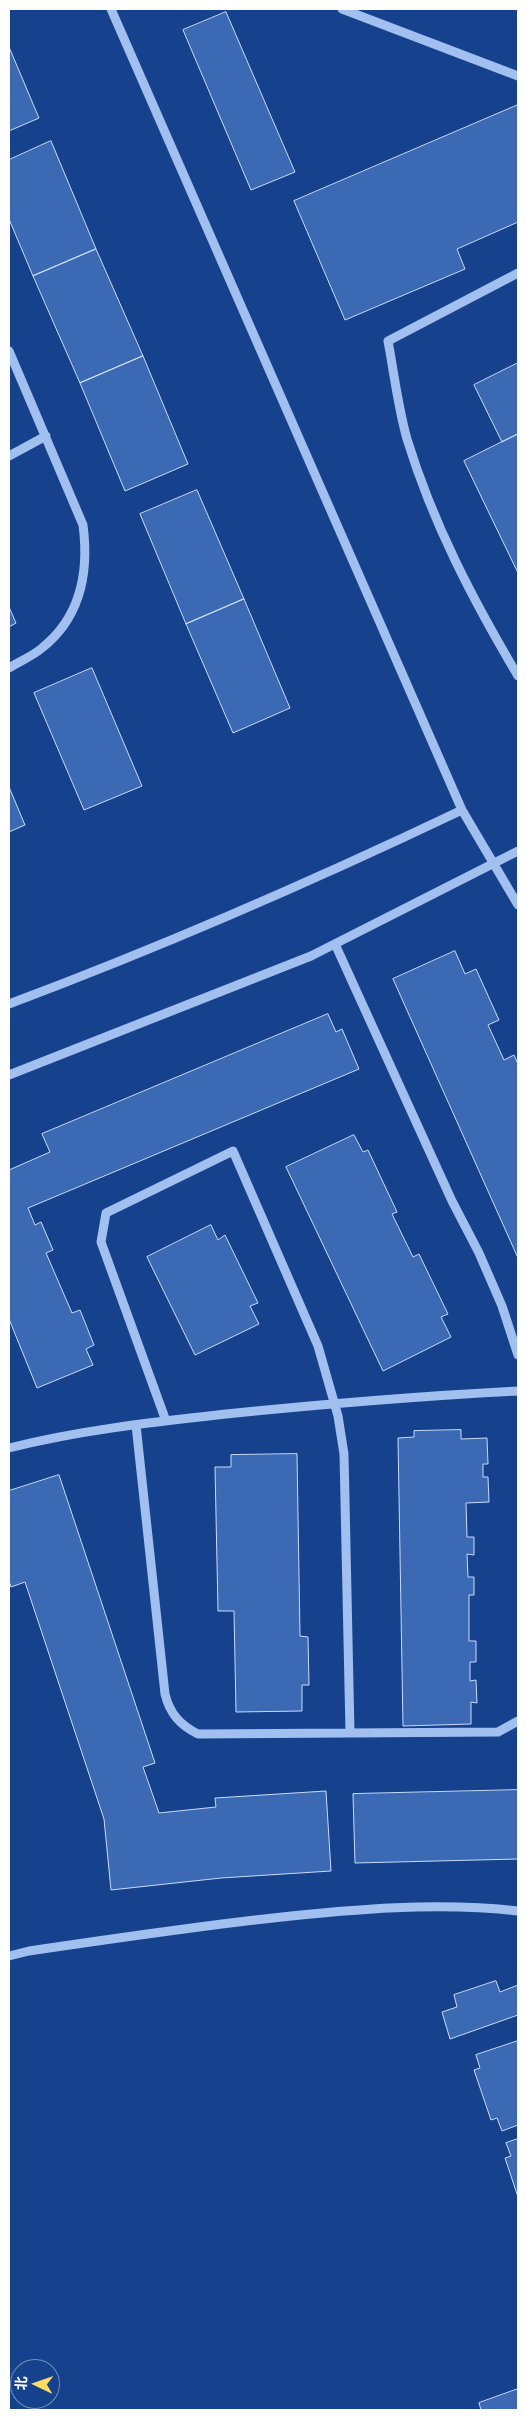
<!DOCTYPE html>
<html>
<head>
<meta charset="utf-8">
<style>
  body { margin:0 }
  #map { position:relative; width:527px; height:2419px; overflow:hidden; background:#16428d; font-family:"Roboto Condensed","Noto Sans SC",sans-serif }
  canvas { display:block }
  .frame { position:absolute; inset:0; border:10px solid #fff; pointer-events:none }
  .north { position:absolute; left:10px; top:2359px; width:50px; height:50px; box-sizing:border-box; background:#16428d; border:1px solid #738ebb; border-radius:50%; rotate:273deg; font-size:14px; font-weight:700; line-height:20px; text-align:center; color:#fff }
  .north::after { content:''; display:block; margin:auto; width:18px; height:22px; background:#ffdc60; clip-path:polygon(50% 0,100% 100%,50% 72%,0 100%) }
</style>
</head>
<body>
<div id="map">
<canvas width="527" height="2419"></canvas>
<div class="frame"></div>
<div class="north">北</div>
</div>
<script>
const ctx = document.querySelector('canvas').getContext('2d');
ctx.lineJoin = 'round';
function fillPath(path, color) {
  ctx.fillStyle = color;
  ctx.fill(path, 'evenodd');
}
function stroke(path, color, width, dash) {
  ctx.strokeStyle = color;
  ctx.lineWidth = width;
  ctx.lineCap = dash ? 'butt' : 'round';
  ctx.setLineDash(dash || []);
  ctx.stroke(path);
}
const building = new Path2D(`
  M 226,12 L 295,172 L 251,190 L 183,30 Z
  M 9,47 L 39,118 L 9,131 Z
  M 518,105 L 518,222 L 457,249 L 465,269 L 345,320 L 294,201 Z
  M 51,141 L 96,249 L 33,276 L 9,219 L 9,160 Z
  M 96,249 L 143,356 L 80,383 L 33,276 Z
  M 143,356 L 188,464 L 125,491 L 80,383 Z
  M 518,363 L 518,434 L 502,442 L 474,385 Z
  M 518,434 L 518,573 L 464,461 Z
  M 197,490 L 244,599 L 186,624 L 140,514 Z
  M 244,599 L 290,708 L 233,733 L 186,624 Z
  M 9,607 L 16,623 L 9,627 Z
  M 92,668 L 142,786 L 84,810 L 34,693 Z
  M 9,787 L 25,825 L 9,832 Z
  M 455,951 L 465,974 L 476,969 L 499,1020 L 488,1025 L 504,1060 L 514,1055 L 518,1064 L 518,1258 L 393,979 Z
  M 328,1014 L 336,1032 L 342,1029 L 359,1069 L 28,1208 L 35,1225 L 41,1222 L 53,1250 L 46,1253 L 72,1313 L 80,1310 L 94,1345 L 86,1349 L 93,1365 L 37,1388 L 9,1319 L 9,1170 L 50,1152 L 42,1134 Z
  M 354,1135 L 363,1152 L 368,1150 L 397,1212 L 392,1214 L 413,1257 L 419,1254 L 448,1314 L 441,1317 L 451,1337 L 383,1371 L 286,1167 Z
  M 211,1225 L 218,1240 L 225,1235 L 258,1303 L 250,1306 L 259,1324 L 195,1355 L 147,1257 Z
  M 461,1430 L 461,1439 L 487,1438 L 488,1464 L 483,1464 L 483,1477 L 488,1477 L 489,1502 L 466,1503 L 467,1537 L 474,1537 L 474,1555 L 467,1554 L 468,1577 L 474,1577 L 474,1595 L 469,1595 L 469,1641 L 476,1641 L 476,1662 L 470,1662 L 470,1681 L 476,1680 L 477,1703 L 471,1702 L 471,1724 L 403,1726 L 398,1438 L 414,1437 L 414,1431 Z
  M 297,1454 L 300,1636 L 308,1637 L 309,1685 L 302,1685 L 302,1711 L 236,1712 L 234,1611 L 218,1611 L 215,1467 L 231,1467 L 231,1455 Z
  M 59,1475 L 155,1763 L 143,1767 L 159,1813 L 216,1807 L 215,1798 L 326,1791 L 331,1871 L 221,1878 L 111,1890 L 104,1819 L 25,1582 L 11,1587 L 9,1581 L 9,1491 Z
  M 518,1790 L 518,1859 L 355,1863 L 353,1794 Z
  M 496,1981 L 500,1992 L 518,1985 L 518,2015 L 450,2039 L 442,2012 L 457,2007 L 454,1995 Z
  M 518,2041 L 518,2125 L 502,2131 L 497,2118 L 491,2120 L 474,2070 L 480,2068 L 476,2055 Z
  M 518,2139 L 518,2197 L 505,2158 L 511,2156 L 506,2143 Z
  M 518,2389 L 518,2410 L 481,2410 L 479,2403 Z`);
const minor = new Path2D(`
  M 111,9 L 462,810 L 518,905
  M 342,9 L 518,76
  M 518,273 L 388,341 C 394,373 398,407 407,439 C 433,524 473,600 518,676
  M 9,351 L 83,525 C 89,571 81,617 42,648 C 33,656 20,661 9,668
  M 9,456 L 46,436
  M 335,944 L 452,1201 L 479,1253 L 502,1306 L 518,1355
  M 9,1004 C 164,946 313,881 462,810
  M 9,1075 L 311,956 L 518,851
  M 166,1421 L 101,1242 L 106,1213 L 233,1151 L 318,1346 L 338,1416 L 344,1454 L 350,1733
  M 136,1425 L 165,1694 C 170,1714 180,1725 198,1734 L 498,1732 L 518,1721
  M 9,1448 C 80,1430 154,1422 226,1414 C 324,1404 421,1396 518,1391
  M 9,1956 L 29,1951 C 110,1939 192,1927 273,1918 C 355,1909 436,1902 518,1911`);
fillPath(building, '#3b69b4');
stroke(building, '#c8dbfb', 1);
stroke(minor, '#a1bfef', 9);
</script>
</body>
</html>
